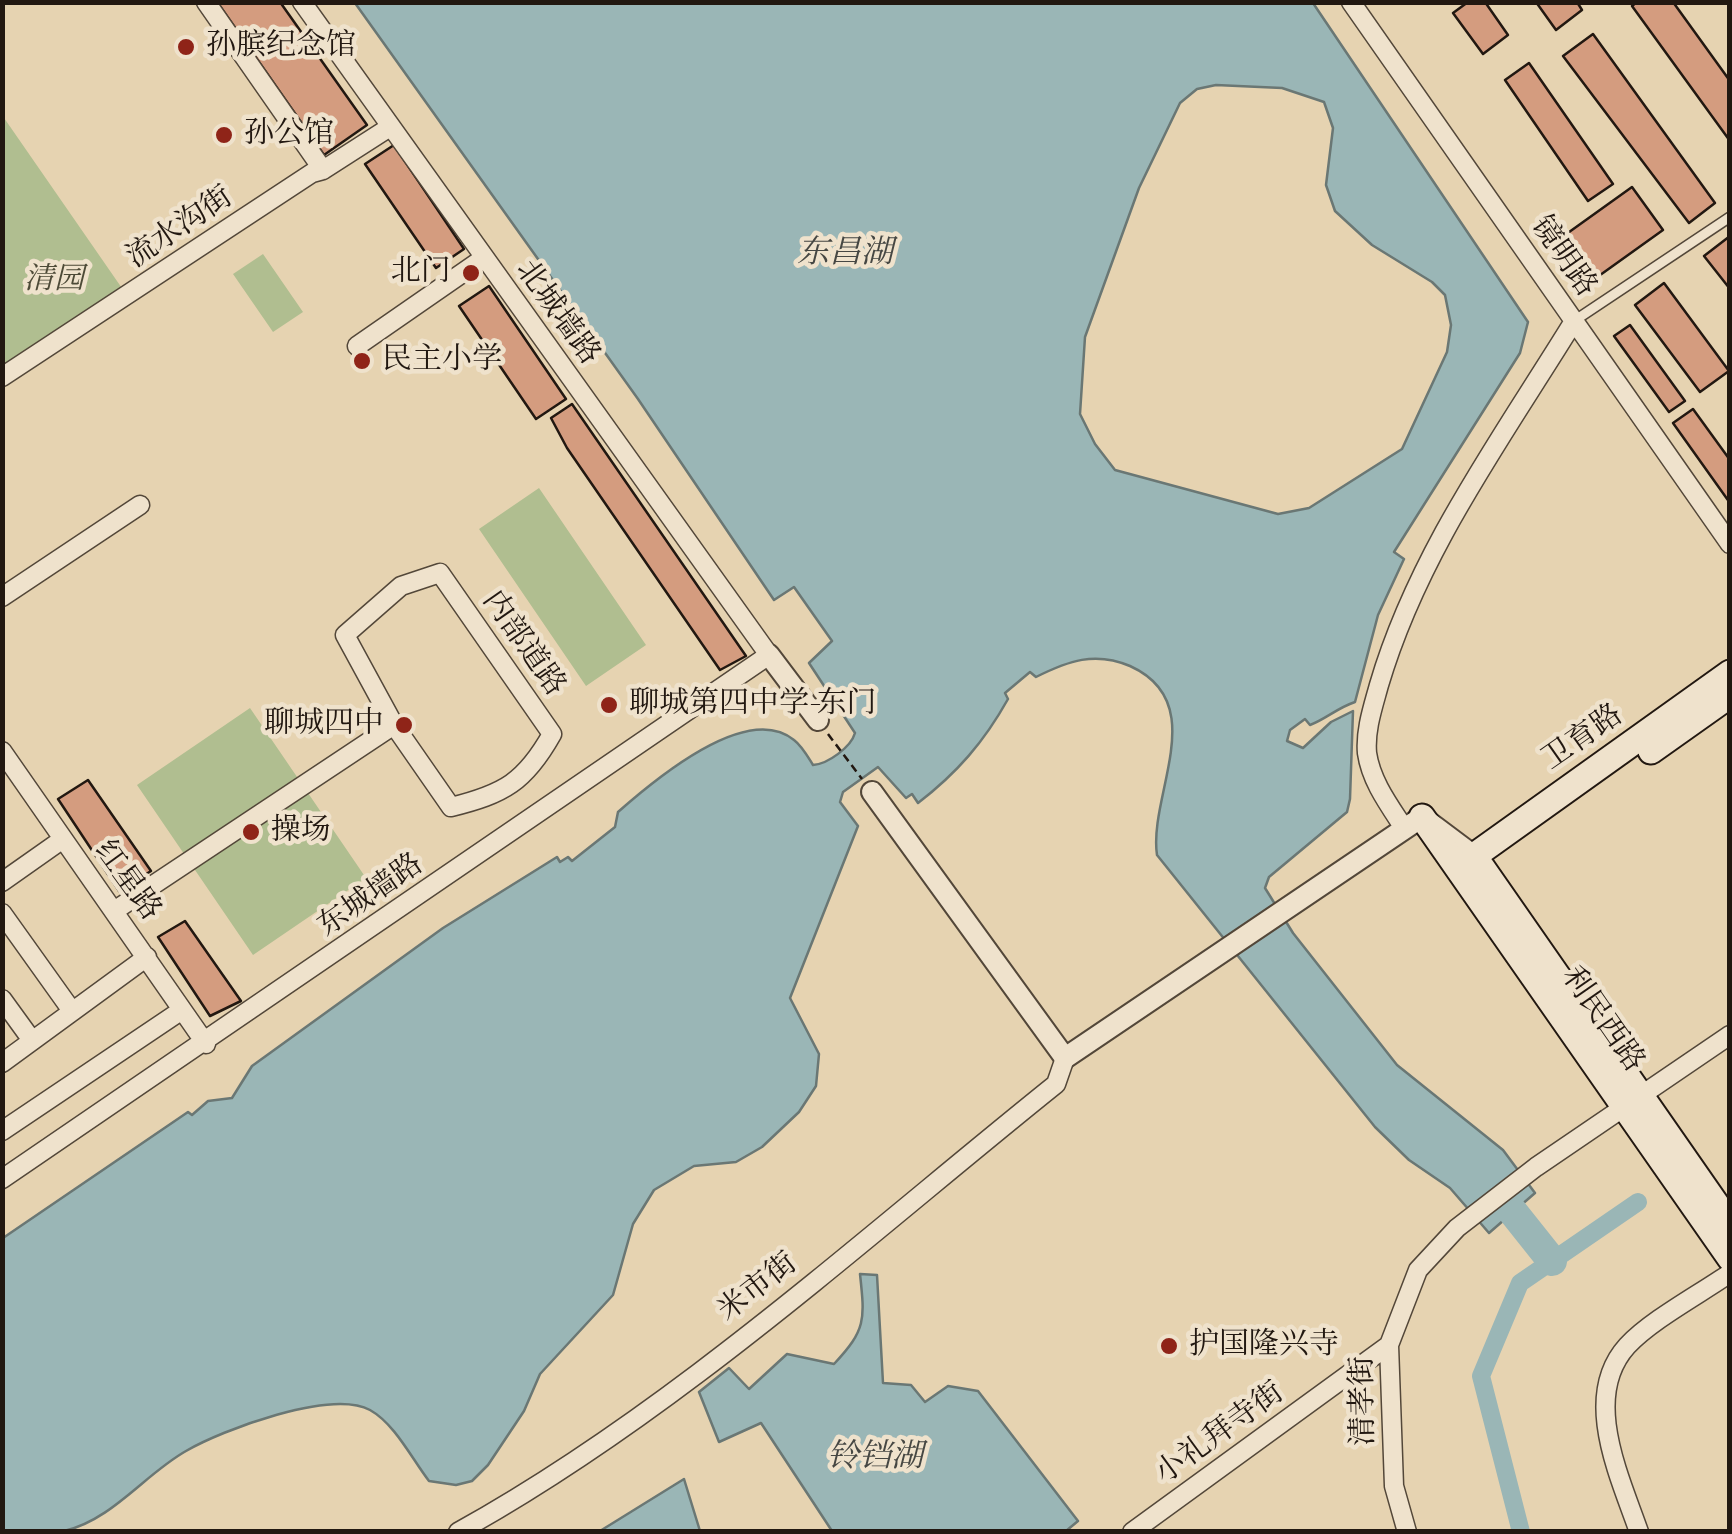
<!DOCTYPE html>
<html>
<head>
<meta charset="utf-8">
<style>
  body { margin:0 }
  #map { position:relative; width:1732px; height:1534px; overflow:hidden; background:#e6d3b1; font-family:"IM FELL French Canon",serif }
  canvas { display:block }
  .frame { position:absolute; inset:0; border:5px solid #221811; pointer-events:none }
</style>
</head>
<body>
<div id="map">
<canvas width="1732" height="1534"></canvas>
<div class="frame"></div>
</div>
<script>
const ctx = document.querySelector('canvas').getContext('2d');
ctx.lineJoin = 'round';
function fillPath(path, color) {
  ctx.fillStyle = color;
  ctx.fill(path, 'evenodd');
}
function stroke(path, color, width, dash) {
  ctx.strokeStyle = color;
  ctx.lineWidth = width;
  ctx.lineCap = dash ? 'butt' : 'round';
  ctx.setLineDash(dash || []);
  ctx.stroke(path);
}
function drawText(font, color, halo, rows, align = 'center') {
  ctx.font = font + ' "IM FELL French Canon","Noto Serif SC",serif';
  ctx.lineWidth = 9;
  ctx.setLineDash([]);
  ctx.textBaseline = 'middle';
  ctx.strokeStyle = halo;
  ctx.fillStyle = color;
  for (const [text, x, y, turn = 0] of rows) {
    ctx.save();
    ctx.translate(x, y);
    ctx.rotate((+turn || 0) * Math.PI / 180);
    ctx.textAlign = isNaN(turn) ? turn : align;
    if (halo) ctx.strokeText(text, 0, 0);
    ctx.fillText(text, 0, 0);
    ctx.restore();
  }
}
const green = new Path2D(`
  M 2,115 L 126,294 L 2,377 Z
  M 263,254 L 303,312 L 273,332 L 233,274 Z
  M 539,488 L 646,645 L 586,686 L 479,529 Z
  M 250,708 L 366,878 L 253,955 L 137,785 Z`);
const water = new Path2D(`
  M 355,3 L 1313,3 L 1528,322 L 1520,353 L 1394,552 L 1404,559 L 1378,615 L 1355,702 C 1337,708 1326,719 1310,725 L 1305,719 L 1290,730 L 1287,741 L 1303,748 L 1331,722 L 1353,711 L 1350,799 L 1347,812 L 1269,877 L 1265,888 L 1293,933 L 1397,1065 L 1503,1150 L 1535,1193 L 1489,1233 L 1450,1188 L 1409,1160 L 1375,1127 L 1157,855 C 1148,795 1212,703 1130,666 C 1095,651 1068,661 1036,677 L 1030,672 L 1005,693 L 1008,699 C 984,742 957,773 918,803 L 912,794 L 906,798 L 878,767 L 843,792 L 840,802 L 858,826 L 790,998 L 819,1054 L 816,1086 L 799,1112 L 762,1147 L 736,1162 L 694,1166 L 654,1190 L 633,1224 L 613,1295 L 540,1374 L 524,1411 L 488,1465 L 472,1481 L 456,1485 L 429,1481 C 412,1459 395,1424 370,1410 C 331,1389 222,1430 186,1451 C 145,1474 112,1520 64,1531 C 46,1534 21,1531 3,1532 L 3,1238 L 188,1112 L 192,1115 L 208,1101 L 232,1098 L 252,1066 L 443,928 L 557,857 L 560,862 L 568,857 L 572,861 L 615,827 L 618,812 C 652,782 746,701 794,740 C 802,746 808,757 813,765 C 828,764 851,747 855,733 L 809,663 L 832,641 L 794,587 L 774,600 L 638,399 ZM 1216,85 L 1282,88 L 1324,102 L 1333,128 L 1326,185 L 1335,211 L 1372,245 L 1432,282 L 1445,295 L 1451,325 L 1447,352 L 1402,449 L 1309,508 L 1278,514 L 1115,470 L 1095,444 L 1080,414 L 1085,337 L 1139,188 L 1180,103 L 1197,89 Z
  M 860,1274 L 877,1275 L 883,1383 L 911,1385 L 925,1402 L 948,1386 L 978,1391 L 1078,1521 L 1066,1531 L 832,1531 L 761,1423 L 719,1442 L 699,1392 L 729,1368 L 749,1389 L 787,1354 L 834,1364 C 866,1330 865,1320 860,1274 Z
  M 684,1479 L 700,1531 L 600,1531 Z`);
const canal = new Path2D(`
  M 1521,1532 L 1481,1376 L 1520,1283 L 1638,1202`);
const river = new Path2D(`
  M 1513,1212 L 1552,1261`);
const building = new Path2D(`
  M 217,2 L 280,2 L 367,125 L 324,155 Z
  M 1468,2 L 1485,2 L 1508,35 L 1483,54 L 1453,13 Z
  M 1536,2 L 1577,2 L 1582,10 L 1556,30 Z
  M 1637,2 L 1673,2 L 1730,81 L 1730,141 L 1632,6 Z
  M 1593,34 L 1715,203 L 1689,223 L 1563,56 Z
  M 1529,63 L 1613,184 L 1588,201 L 1505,80 Z
  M 394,145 L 464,249 L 436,268 L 365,164 Z
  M 1632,187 L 1663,230 L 1582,288 L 1551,245 Z
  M 1730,236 L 1730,289 L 1704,256 Z
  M 1664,283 L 1729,371 L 1700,392 L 1635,305 Z
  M 489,286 L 566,399 L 536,419 L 459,306 Z
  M 1630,325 L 1685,401 L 1669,412 L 1614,336 Z
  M 572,404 L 746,656 L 720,670 L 567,448 L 551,418 Z
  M 1693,409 L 1730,460 L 1730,503 L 1673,423 Z
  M 88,780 L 151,871 L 119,891 L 58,799 Z
  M 185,921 L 241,1001 L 210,1016 L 158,937 Z`);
const path = new Path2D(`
  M 828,734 L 862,779`);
const service = new Path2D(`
  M 1574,321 L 1730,217`);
const minor = new Path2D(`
  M 206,2 L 323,170
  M 1351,2 L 1730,544
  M 357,346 L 484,258
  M 2,377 L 312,173 L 323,170 L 390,127
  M 2,597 L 140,505
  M 2,751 L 206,1044
  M 1404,828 C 1389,805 1371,781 1367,753 C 1365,730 1373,707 1379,685 C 1418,552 1502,438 1574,321
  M 2,882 L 63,839
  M 114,911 L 394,725 L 451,807 C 504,794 525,782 552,734 L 440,573 L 401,586 L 345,635 L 394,725
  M 2,913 L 72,1011
  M 2,999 L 31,1039
  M 2,1063 L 147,957
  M 2,1131 L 182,1010
  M 2,1179 L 769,655 L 302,2
  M 458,1532 C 673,1413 865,1237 1056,1084 L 1065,1058
  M 1132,1532 L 1389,1345
  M 1407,1532 L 1394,1486 L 1389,1345 L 1418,1270 L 1457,1228 L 1536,1167 L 1730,1035
  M 1639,1532 C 1620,1477 1581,1397 1627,1346 C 1651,1320 1700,1294 1730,1273`);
const tertiary = new Path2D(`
  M 769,655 L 818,720
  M 872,792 L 1065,1058 L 1422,817 L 1474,856`);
const secondary = new Path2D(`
  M 1730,673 L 1474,856 L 1730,1224
  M 1651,751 L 1730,695
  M 1422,817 L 1730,1258`);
const markers = [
  [186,47,10,"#8f2418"],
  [224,135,10,"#8f2418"],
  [471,273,10,"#8f2418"],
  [362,361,10,"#8f2418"],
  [609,705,10,"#8f2418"],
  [404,725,10,"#8f2418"],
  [251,832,10,"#8f2418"],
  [1169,1346,10,"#8f2418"]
];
const poiNames = [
  ["孙膑纪念馆",206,47],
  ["孙公馆",244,135],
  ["北门",451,273,"right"],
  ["民主小学",382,361],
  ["聊城第四中学-东门",629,705],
  ["聊城四中",384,725,"right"],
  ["操场",271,832],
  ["护国隆兴寺",1189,1346]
];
const streetNames = [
  ["流水沟街",180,228,-34],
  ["镜明路",1563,257,55],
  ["北城墙路",557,313,54],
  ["内部道路",523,644,55],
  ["卫育路",1583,738,-35],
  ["红星路",127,881,54],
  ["东城墙路",371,896,-35],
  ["利民西路",1602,1020,55],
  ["米市街",758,1288,-38],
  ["清孝街",1364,1401,-91],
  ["小礼拜寺街",1220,1434,-36]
];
const parkNames = [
  ["清园",54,281]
];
const waterNames = [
  ["东昌湖",845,254],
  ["铃铛湖",875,1458]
];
fillPath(green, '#b0be90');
fillPath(water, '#9ab6b6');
stroke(water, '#6a7774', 2.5);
stroke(canal, '#9ab6b6', 18);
stroke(river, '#9ab6b6', 30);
fillPath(building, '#d49c7f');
stroke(building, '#221811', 2.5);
stroke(service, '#534739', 12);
stroke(minor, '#534739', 21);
stroke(tertiary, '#534739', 24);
stroke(secondary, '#221811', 29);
stroke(path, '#221811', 2.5, [8, 5]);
stroke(service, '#efe2cc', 9);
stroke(minor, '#efe2cc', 18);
stroke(tertiary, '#efe2cc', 20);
stroke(secondary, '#efe2cc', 25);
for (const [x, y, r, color] of markers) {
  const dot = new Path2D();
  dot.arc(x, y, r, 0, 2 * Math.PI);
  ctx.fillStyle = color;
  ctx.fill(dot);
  stroke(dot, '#efe2cc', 4);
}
drawText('30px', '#221811', '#efe2cc', poiNames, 'left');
drawText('30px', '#221811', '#efe2cc', streetNames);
drawText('italic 30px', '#4d4a37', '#efe2cc', parkNames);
drawText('italic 32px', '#464743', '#efe2cc', waterNames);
</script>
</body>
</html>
